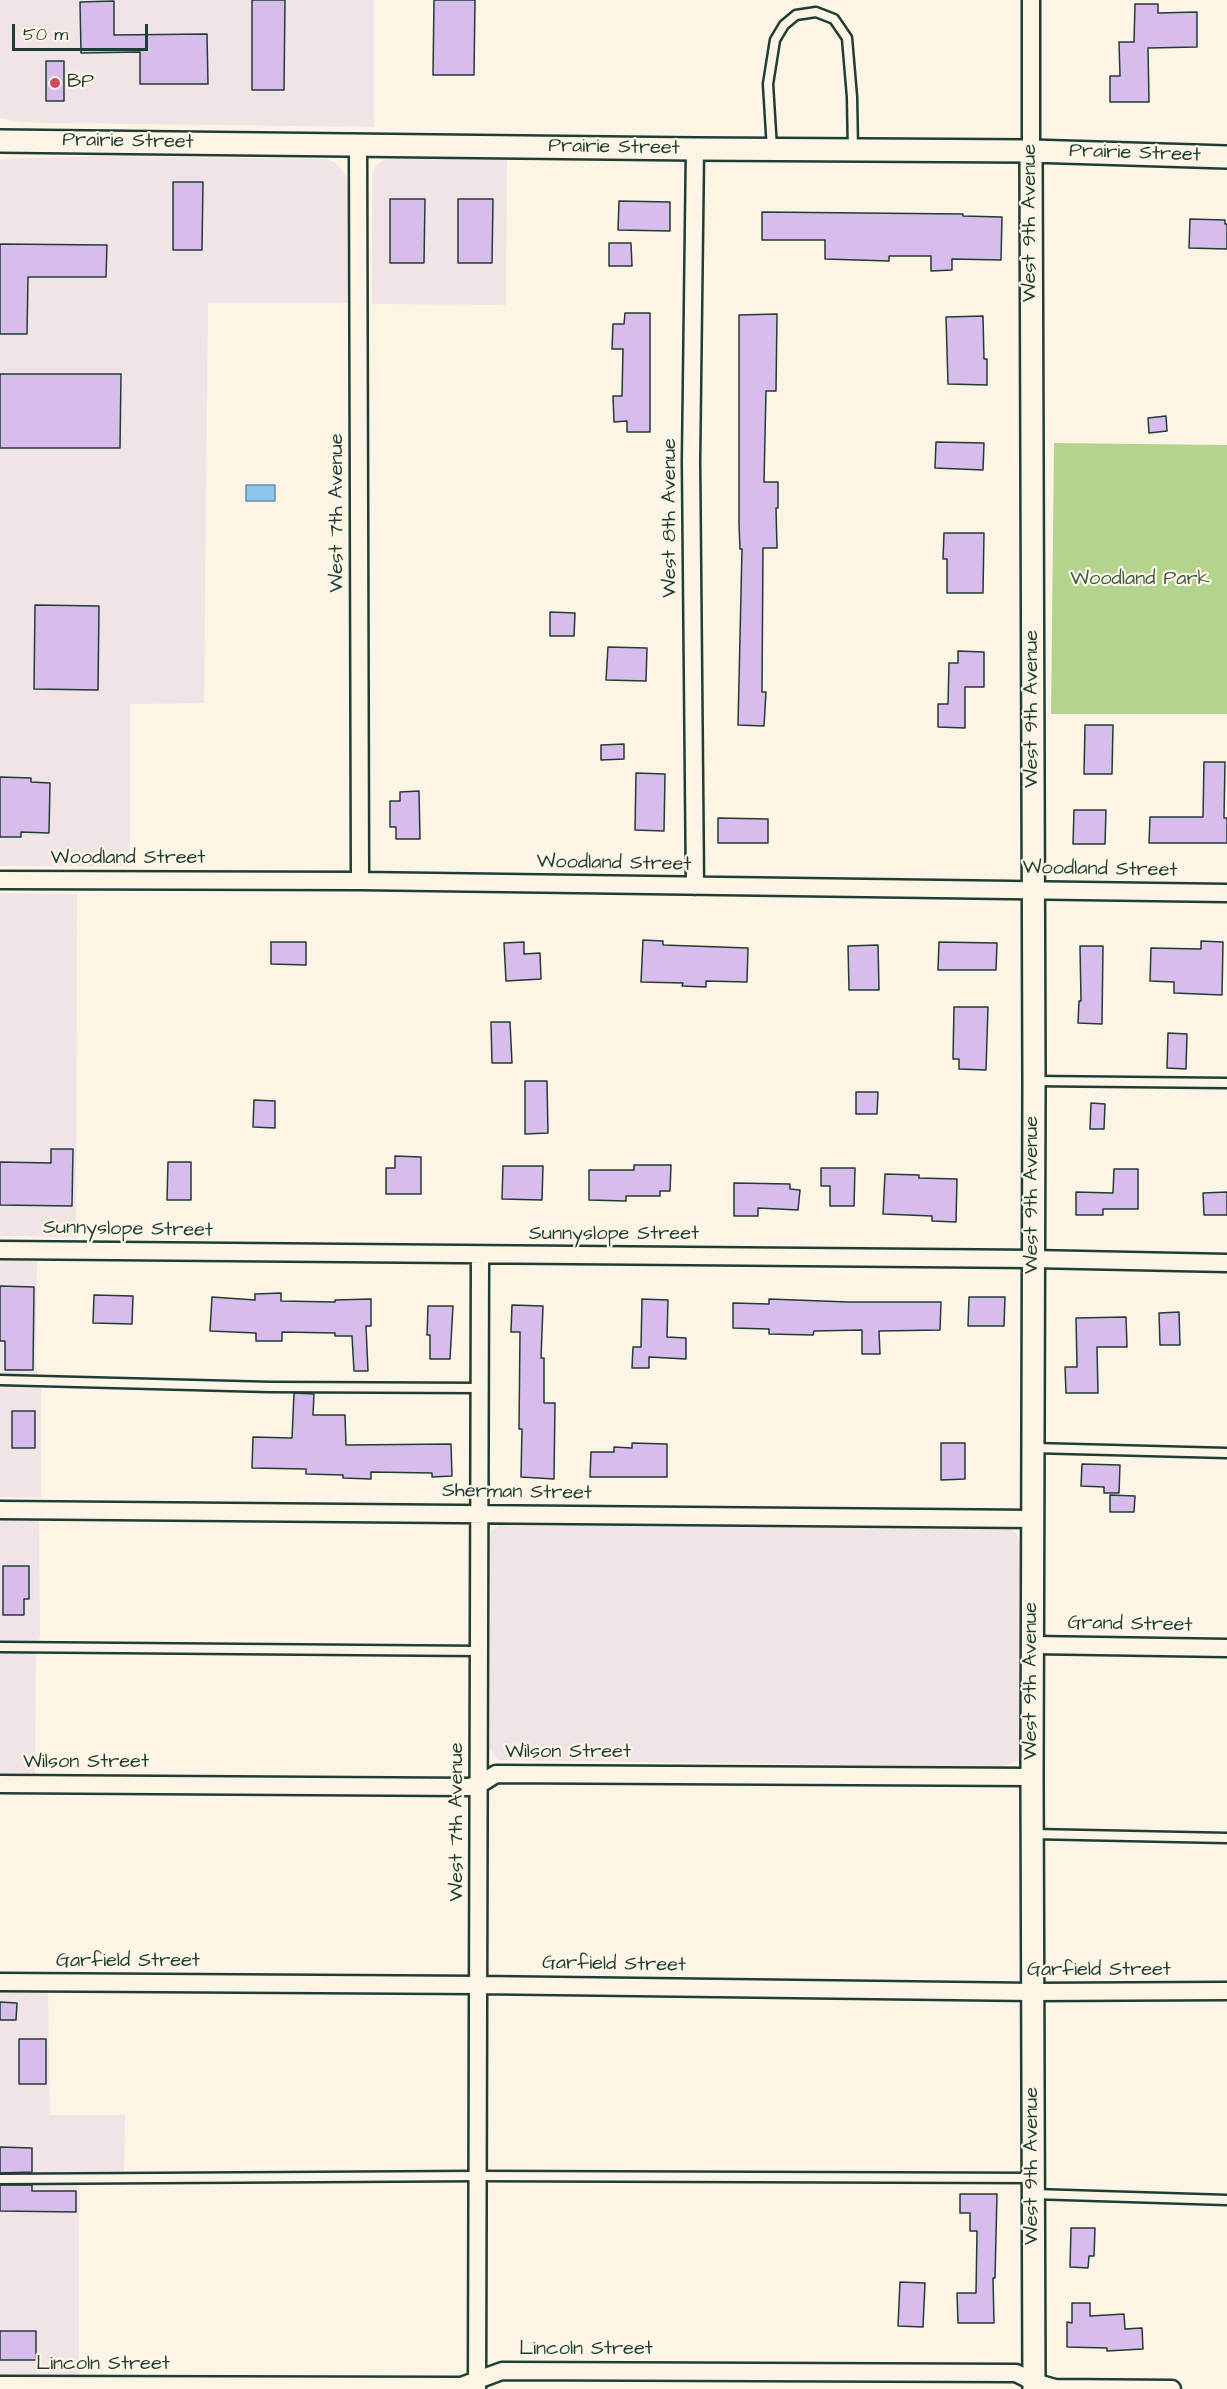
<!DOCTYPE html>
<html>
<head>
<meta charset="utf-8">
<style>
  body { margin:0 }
  #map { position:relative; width:1227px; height:2389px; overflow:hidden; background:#fcf5e5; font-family:"Architects Daughter",sans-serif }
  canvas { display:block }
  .scale { position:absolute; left:12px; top:24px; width:136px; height:27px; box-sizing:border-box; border:3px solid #1f3d34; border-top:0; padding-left:8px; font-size:18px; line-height:21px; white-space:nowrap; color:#1f3d34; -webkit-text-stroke:4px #fcf5e5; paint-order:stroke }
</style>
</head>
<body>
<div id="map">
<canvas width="1227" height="2389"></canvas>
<div class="scale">50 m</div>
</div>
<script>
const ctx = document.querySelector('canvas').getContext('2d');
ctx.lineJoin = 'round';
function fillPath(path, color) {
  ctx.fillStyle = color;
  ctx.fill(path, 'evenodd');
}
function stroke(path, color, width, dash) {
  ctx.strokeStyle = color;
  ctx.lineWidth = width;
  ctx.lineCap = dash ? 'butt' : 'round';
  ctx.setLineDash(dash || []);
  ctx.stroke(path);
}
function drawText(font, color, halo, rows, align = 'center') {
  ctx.font = font + ' "Architects Daughter",sans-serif';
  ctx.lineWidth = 4.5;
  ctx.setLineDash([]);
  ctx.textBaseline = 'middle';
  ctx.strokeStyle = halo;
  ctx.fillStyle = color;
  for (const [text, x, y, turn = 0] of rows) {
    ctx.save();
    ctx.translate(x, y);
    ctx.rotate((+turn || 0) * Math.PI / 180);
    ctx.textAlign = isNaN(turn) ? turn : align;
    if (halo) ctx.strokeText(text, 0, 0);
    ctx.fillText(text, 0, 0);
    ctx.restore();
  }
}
const built = new Path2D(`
  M 0,0 L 374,0 L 374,127 L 52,123 L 21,122 L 0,118 Z
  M 103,156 L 327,159 L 337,164 L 347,177 L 349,186 L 348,303 L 208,303 L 204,703 L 130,704 L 130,866 L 0,866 L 0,159 Z
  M 393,158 L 507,159 L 506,305 L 372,304 L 372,177 L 376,165 L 386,159 Z
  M 0,893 L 77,894 L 76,1237 L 0,1236 Z
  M 0,1261 L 37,1261 L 36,1368 L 41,1385 L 41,1498 L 0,1497 Z
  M 39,1518 L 40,1636 L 36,1650 L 35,1774 L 0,1773 L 0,1519 Z
  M 501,1524 L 1007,1528 L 1015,1532 L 1021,1541 L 1022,1548 L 1022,1753 L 1019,1760 L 1002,1767 L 498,1760 L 490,1749 L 490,1537 L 492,1530 Z
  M 48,1990 L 50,2115 L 125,2115 L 124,2173 L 79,2174 L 79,2375 L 0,2375 L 0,1991 Z`);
const green = new Path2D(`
  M 1054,443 L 1227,445 L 1227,714 L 1051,714 Z`);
const water = new Path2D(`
  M 246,485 L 275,485 L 275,501 L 246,501 Z`);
const building = new Path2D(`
  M 252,0 L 285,0 L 284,90 L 252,90 Z
  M 434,0 L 475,0 L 474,75 L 433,75 Z
  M 114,1 L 114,35 L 207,34 L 208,84 L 140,84 L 140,52 L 81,53 L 80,2 Z
  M 1135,4 L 1158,4 L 1158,13 L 1197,12 L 1197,47 L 1148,48 L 1149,102 L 1110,102 L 1110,76 L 1120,76 L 1119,42 L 1134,42 Z
  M 46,61 L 64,61 L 64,101 L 46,101 Z
  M 173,182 L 203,182 L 202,250 L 173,250 Z
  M 390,199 L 425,199 L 424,263 L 390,263 Z
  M 458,199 L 493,199 L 492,263 L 458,263 Z
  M 619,201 L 670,202 L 670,231 L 618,230 Z
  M 762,212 L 963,214 L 963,216 L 1002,217 L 1001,260 L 952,259 L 952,270 L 931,271 L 931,256 L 889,256 L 889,261 L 825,259 L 825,240 L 762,240 Z
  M 1190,219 L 1225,220 L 1225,224 L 1227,224 L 1227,249 L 1189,248 Z
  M 609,243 L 631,243 L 632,266 L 609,266 Z
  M 0,244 L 107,245 L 106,277 L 28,277 L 27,334 L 0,334 Z
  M 625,313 L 650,313 L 650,432 L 627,432 L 627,421 L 614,422 L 613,396 L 622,396 L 623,349 L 612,349 L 613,324 L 624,324 Z
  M 777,314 L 776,391 L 766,391 L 764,482 L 778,482 L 778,508 L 776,508 L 777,548 L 763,548 L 762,692 L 766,692 L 764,726 L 738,725 L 742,549 L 740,549 L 739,524 L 739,315 Z
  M 983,316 L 984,359 L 987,359 L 987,385 L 948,384 L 946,317 Z
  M 0,374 L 121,374 L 120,448 L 0,448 Z
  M 1166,416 L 1167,431 L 1149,433 L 1148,418 Z
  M 936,442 L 984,443 L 983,470 L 935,468 Z
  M 944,533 L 984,533 L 983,593 L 947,593 L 947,559 L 943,559 Z
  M 35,605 L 99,606 L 98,690 L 34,689 Z
  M 550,612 L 575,613 L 574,636 L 550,636 Z
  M 608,647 L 647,648 L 646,681 L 606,680 Z
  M 958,651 L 984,652 L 984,687 L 965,687 L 965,728 L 938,727 L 938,704 L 948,704 L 949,663 L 958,663 Z
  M 1085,725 L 1113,725 L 1112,774 L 1084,774 Z
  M 624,744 L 624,759 L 601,760 L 601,745 Z
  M 1204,762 L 1225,762 L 1224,818 L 1227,818 L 1227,843 L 1149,843 L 1150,817 L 1203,817 Z
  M 636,773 L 665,774 L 664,831 L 635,830 Z
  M 0,777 L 31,778 L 31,782 L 50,783 L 49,833 L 21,832 L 21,837 L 0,837 Z
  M 419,791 L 420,839 L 396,839 L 396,827 L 390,827 L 390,801 L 400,801 L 400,792 Z
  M 1074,810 L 1106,810 L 1105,844 L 1073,844 Z
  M 718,818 L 768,819 L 768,843 L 718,843 Z
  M 643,940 L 663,941 L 663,945 L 748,948 L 747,982 L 706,981 L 706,987 L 682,986 L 683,983 L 641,982 Z
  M 1201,941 L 1223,942 L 1222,995 L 1174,993 L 1174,982 L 1150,981 L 1151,948 L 1201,949 Z
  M 271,942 L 306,942 L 306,965 L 271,964 Z
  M 524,942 L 524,954 L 540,953 L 541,979 L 506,981 L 504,943 Z
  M 939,942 L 997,943 L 996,970 L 938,970 Z
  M 878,945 L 879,990 L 849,990 L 848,946 Z
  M 1080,946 L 1103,946 L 1102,1024 L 1078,1023 L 1079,1001 L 1081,1001 Z
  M 954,1007 L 988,1007 L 986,1070 L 959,1069 L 959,1059 L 953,1059 Z
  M 491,1022 L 510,1022 L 512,1063 L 492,1063 Z
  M 1168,1033 L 1187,1034 L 1186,1069 L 1167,1068 Z
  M 525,1081 L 547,1081 L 548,1133 L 525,1134 Z
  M 856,1092 L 878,1092 L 877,1114 L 856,1114 Z
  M 254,1100 L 275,1101 L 275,1128 L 253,1127 Z
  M 1091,1103 L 1105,1104 L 1104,1129 L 1090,1129 Z
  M 51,1149 L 73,1149 L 72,1206 L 0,1205 L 0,1162 L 51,1163 Z
  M 395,1156 L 421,1157 L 421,1194 L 386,1194 L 386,1168 L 395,1168 Z
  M 168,1162 L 191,1162 L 191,1200 L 167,1200 Z
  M 634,1165 L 671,1165 L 670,1191 L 660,1191 L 660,1196 L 626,1196 L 626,1201 L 589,1200 L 589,1170 L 634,1170 Z
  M 503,1166 L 543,1166 L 542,1200 L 502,1199 Z
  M 821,1168 L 855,1168 L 854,1206 L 830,1206 L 830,1186 L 821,1186 Z
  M 1114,1169 L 1138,1169 L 1138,1209 L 1103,1209 L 1103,1215 L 1076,1215 L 1076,1192 L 1113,1193 Z
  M 885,1174 L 919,1175 L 919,1178 L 957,1179 L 956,1222 L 932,1221 L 932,1216 L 883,1214 Z
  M 734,1183 L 790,1184 L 790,1189 L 800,1190 L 798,1210 L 758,1208 L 758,1216 L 734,1216 Z
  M 1227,1192 L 1227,1215 L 1204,1215 L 1203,1193 Z
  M 0,1286 L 34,1287 L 33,1370 L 5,1370 L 5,1341 L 0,1341 Z
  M 281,1293 L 281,1301 L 335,1302 L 335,1300 L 371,1299 L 371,1326 L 366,1326 L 368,1371 L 354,1371 L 352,1336 L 335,1336 L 335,1333 L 282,1332 L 282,1341 L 256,1341 L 256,1333 L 210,1331 L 212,1297 L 255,1300 L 255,1294 Z
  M 94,1295 L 133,1296 L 132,1324 L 93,1323 Z
  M 969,1297 L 1005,1297 L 1004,1326 L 968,1326 Z
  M 642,1299 L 668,1300 L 667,1337 L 686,1338 L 686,1359 L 649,1357 L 649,1368 L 632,1368 L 633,1347 L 641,1347 Z
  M 769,1299 L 848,1302 L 941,1302 L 940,1330 L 879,1331 L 880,1354 L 862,1354 L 862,1330 L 814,1331 L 813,1335 L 769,1334 L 769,1329 L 733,1328 L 733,1303 L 769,1304 Z
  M 512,1305 L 543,1306 L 541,1358 L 544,1358 L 544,1403 L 555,1403 L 554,1479 L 521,1477 L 522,1429 L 519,1429 L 520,1332 L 511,1332 Z
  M 428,1306 L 453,1306 L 450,1359 L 430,1359 L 430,1335 L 427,1335 Z
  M 1179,1312 L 1180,1345 L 1160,1345 L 1159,1313 Z
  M 1126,1317 L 1127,1347 L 1097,1347 L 1098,1393 L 1066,1393 L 1065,1367 L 1077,1367 L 1076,1318 Z
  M 294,1393 L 314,1394 L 313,1415 L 345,1415 L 346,1445 L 451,1444 L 452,1476 L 432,1477 L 432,1473 L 371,1472 L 371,1479 L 343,1478 L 343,1475 L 306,1474 L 306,1469 L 252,1468 L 253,1437 L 292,1438 Z
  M 12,1411 L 35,1411 L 35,1448 L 12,1448 Z
  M 632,1443 L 667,1444 L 667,1477 L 590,1477 L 591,1452 L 614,1452 L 614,1447 L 632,1448 Z
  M 941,1443 L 965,1443 L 965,1479 L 941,1480 Z
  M 1082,1464 L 1120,1465 L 1119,1493 L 1104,1493 L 1104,1487 L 1081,1486 Z
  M 1110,1495 L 1135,1496 L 1134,1512 L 1110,1512 Z
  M 3,1566 L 29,1566 L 29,1599 L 24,1599 L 24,1615 L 3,1615 Z
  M 0,2002 L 17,2003 L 16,2020 L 0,2020 Z
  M 19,2039 L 46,2039 L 46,2084 L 19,2084 Z
  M 0,2147 L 32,2148 L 32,2172 L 0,2173 Z
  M 0,2185 L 32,2185 L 32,2191 L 76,2191 L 76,2212 L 0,2211 Z
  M 960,2194 L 997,2194 L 995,2278 L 993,2278 L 994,2323 L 958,2323 L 957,2293 L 976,2293 L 977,2231 L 970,2231 L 970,2213 L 960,2213 Z
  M 1071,2228 L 1095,2228 L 1094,2256 L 1089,2256 L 1088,2268 L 1070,2267 Z
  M 900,2282 L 925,2283 L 923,2327 L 898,2326 Z
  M 1072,2303 L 1090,2303 L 1090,2316 L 1124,2314 L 1125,2329 L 1142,2328 L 1143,2349 L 1107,2351 L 1107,2348 L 1067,2347 L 1067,2322 L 1072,2323 Z
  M 0,2331 L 36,2331 L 36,2360 L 0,2360 Z`);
const service = new Path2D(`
  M 772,149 L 768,84 L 775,40 L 784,25 L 796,15 L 816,12 L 834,19 L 847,38 L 852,97 L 853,150
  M 1034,1081 L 1227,1083
  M 0,1380 L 270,1387 L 479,1388
  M 1033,1448 L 1227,1453
  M 0,1647 L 479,1651
  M 1033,1834 L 1227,1838
  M 0,2179 L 478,2176 L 1032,2178
  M 1033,2194 L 1227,2200`);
const minor = new Path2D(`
  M 358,145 L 360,881
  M 695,149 L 691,461 L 695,886
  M 1031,151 L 1031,0
  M 0,880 L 360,881 L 1227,893
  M 0,1250 L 1033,1259 L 1227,1263
  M 0,1510 L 1033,1519
  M 1033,1645 L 1227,1648
  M 0,1784 L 469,1787 L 480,1784 L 496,1774 L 1032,1777
  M 0,1982 L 478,1985 L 1033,1992 L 1227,1991
  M 0,2385 L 461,2386 L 502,2371 L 1016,2373 L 1034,2382 L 1055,2388 L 1172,2389
  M 477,2389 L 480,1255`);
const tertiary = new Path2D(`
  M 0,141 L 695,149 L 1031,151 L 1227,157
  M 1031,151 L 1034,1081 L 1032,1777 L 1034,2389`);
const markers = [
  [55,83,6,"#d1495b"]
];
const poiNames = [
  ["BP",67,83]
];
const streetNames = [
  ["Prairie Street",128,142,1],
  ["Prairie Street",614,148,1],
  ["Prairie Street",1135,154,2],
  ["West 9th Avenue",1031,223,-90],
  ["West 7th Avenue",338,513,-90],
  ["West 8th Avenue",671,518,-90],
  ["West 9th Avenue",1033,709,-90],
  ["Woodland Street",128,859],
  ["Woodland Street",614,864,1],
  ["Woodland Street",1100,870,1],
  ["West 9th Avenue",1033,1195,-90],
  ["Sunnyslope Street",128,1230,1],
  ["Sunnyslope Street",614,1235],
  ["Sherman Street",517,1493,1],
  ["Grand Street",1130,1625,1],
  ["West 9th Avenue",1032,1681,-90],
  ["Wilson Street",568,1753],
  ["Wilson Street",86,1763],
  ["West 7th Avenue",458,1822,-90],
  ["Garfield Street",128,1962],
  ["Garfield Street",614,1965,1],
  ["Garfield Street",1099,1971],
  ["West 9th Avenue",1033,2166,-90],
  ["Lincoln Street",586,2350],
  ["Lincoln Street",103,2365]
];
const parkNames = [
  ["Woodland Park",1140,580]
];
fillPath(built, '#f1e4e7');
fillPath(green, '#b4d48e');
fillPath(water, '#8ec7ed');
stroke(water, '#6290a3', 1.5);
fillPath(building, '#d8bdec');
stroke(building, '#1f3d34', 1.5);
stroke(service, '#1f3d34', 13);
stroke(minor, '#1f3d34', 21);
stroke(tertiary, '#1f3d34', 26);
stroke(service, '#fcf5e5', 8);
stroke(minor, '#fcf5e5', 16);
stroke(tertiary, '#fcf5e5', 21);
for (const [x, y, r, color] of markers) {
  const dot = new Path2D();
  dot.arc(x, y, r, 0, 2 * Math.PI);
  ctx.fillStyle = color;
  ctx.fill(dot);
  stroke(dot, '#fcf5e5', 2);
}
drawText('20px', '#1f3d34', '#fcf5e5', poiNames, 'left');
drawText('20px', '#1f3d34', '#fcf5e5', streetNames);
drawText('20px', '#3d5b46', '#fcf5e5', parkNames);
</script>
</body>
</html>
